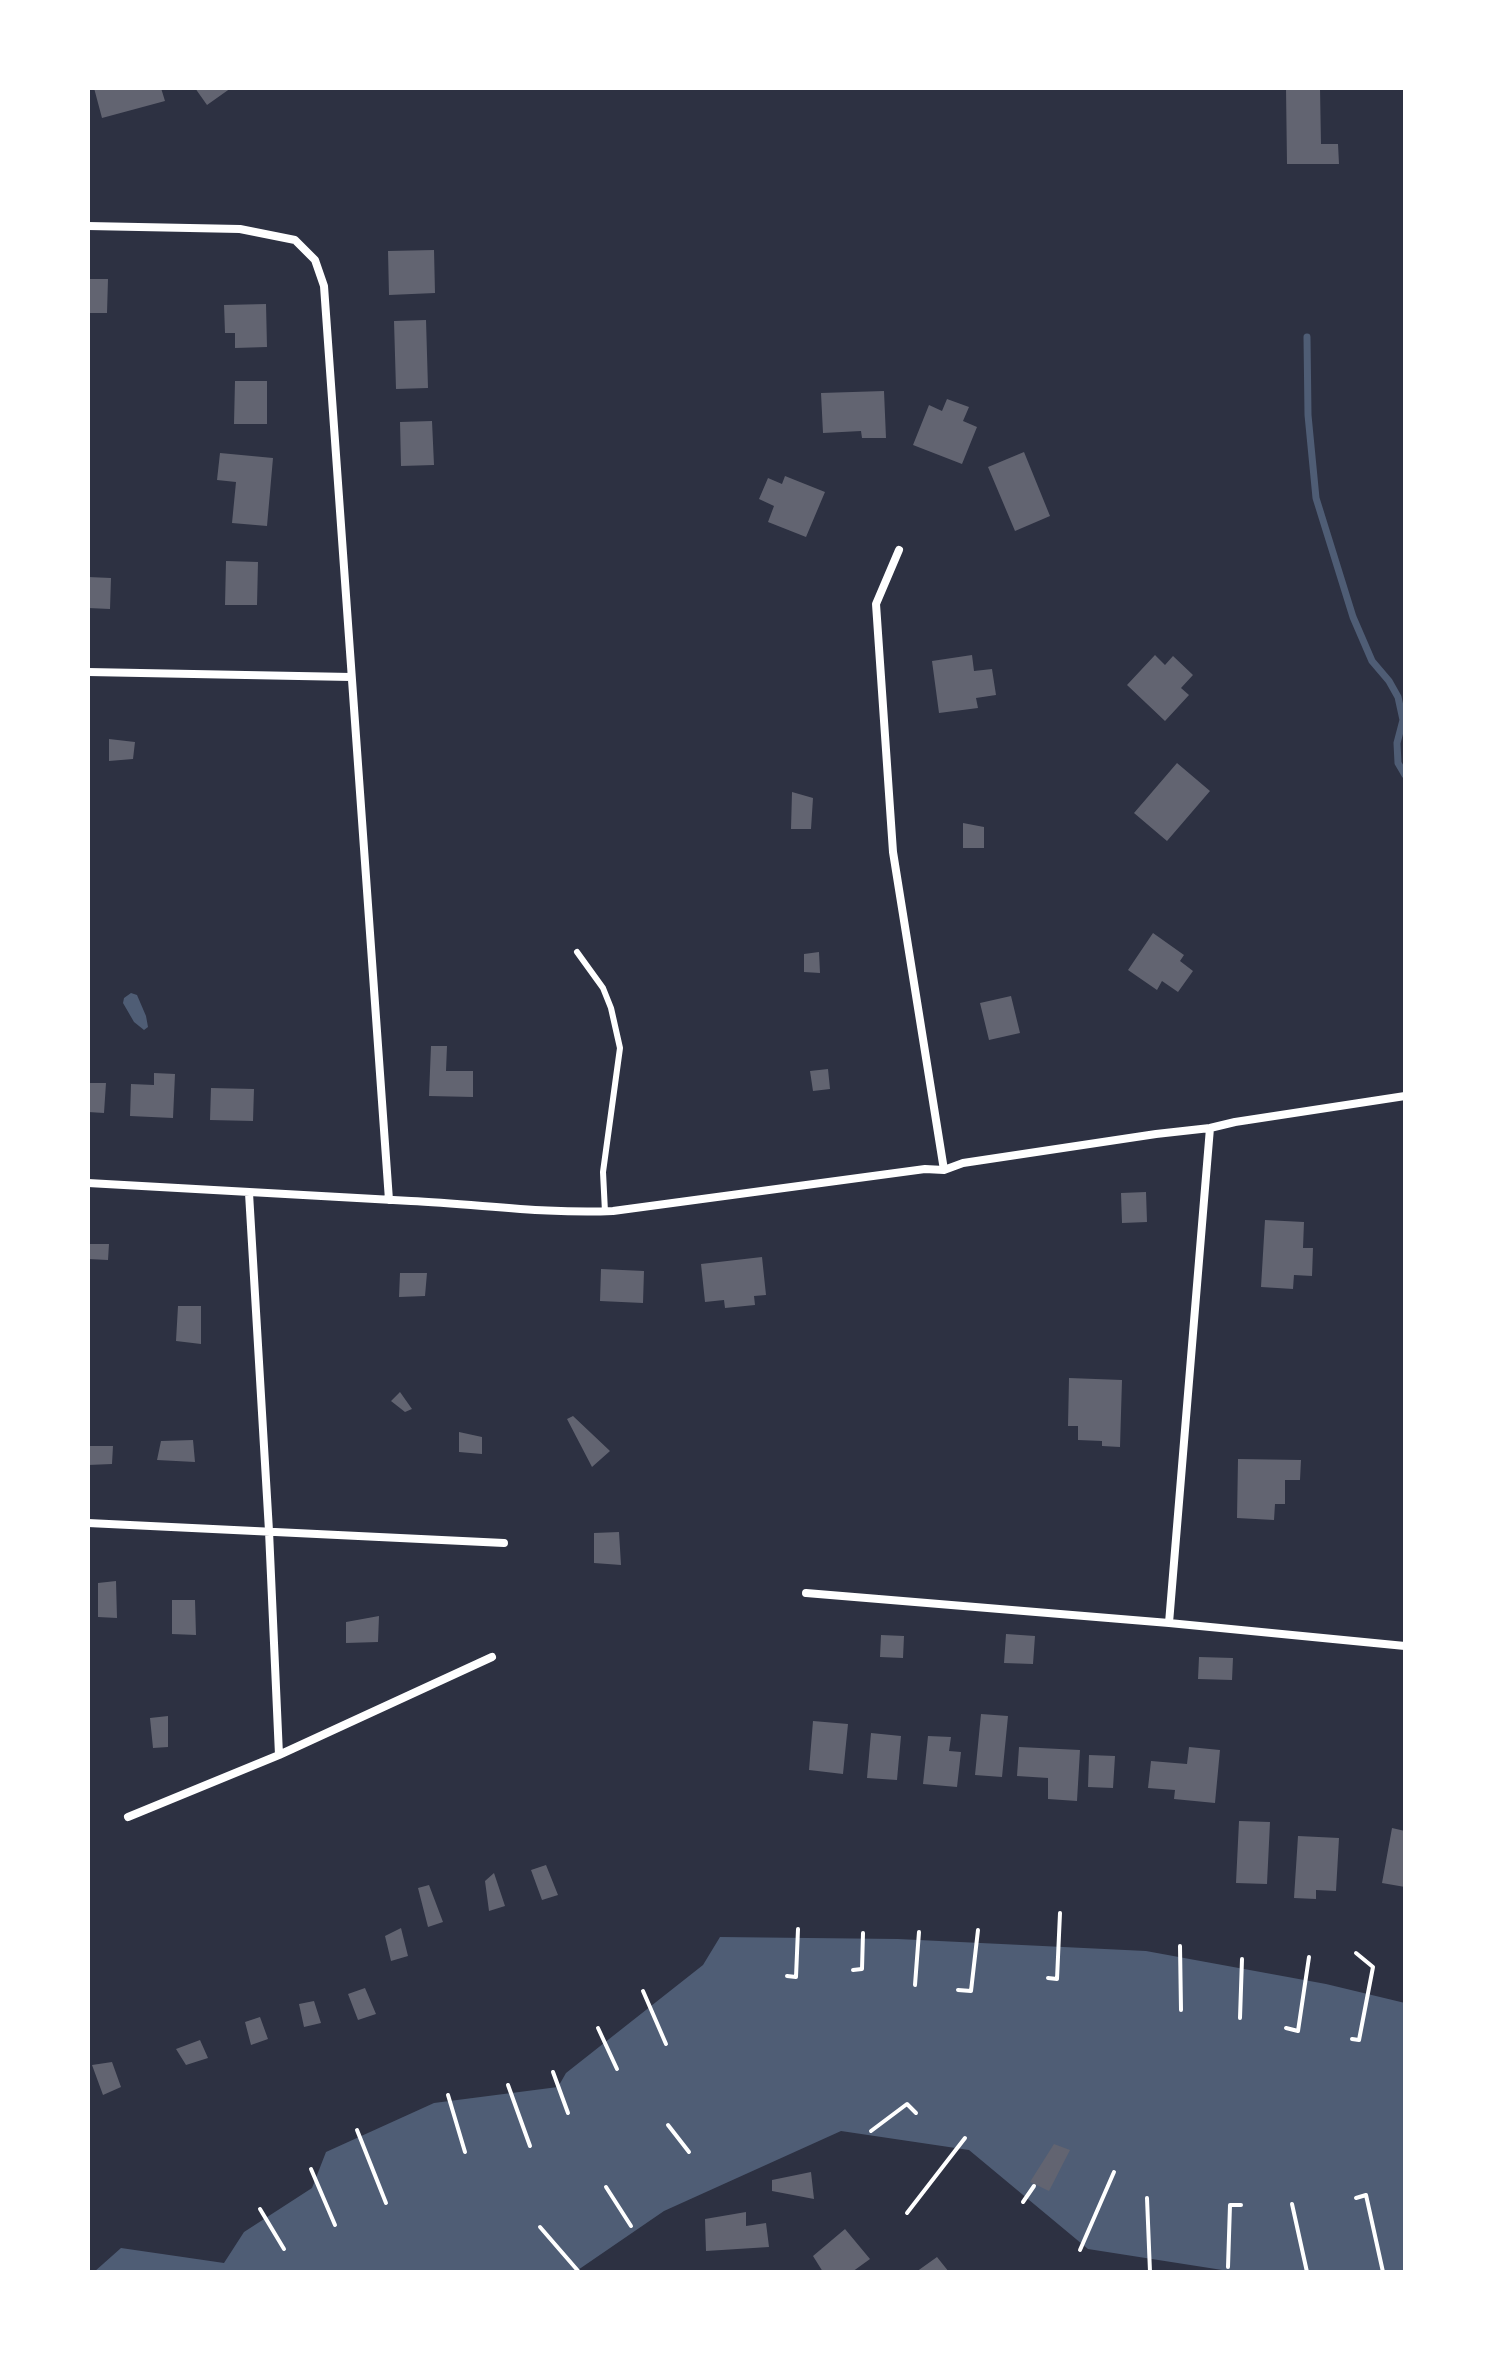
<!DOCTYPE html>
<html>
<head>
<meta charset="utf-8">
<style>
  body { margin:0 }
  #map { position:relative; width:1493px; height:2360px; overflow:hidden; background:#2d3142; font-family:Commissioner,sans-serif }
  canvas { display:block }
  .frame { position:absolute; inset:0; border:90px solid #fff; pointer-events:none }
</style>
</head>
<body>
<div id="map">
<canvas width="1493" height="2360"></canvas>
<div class="frame"></div>
</div>
<script>
const ctx = document.querySelector('canvas').getContext('2d');
ctx.lineJoin = 'round';
function fillPath(path, color) {
  ctx.fillStyle = color;
  ctx.fill(path, 'evenodd');
}
function stroke(path, color, width, dash) {
  ctx.strokeStyle = color;
  ctx.lineWidth = width;
  ctx.lineCap = dash ? 'butt' : 'round';
  ctx.setLineDash(dash || []);
  ctx.stroke(path);
}
const water = new Path2D(`
  M 131,993 L 137,995 L 146,1016 L 148,1027 L 144,1030 L 134,1022 L 123,1003 L 124,998 Z
  M 720,1937 L 898,1939 L 1146,1951 L 1326,1984 L 1405,2003 L 1405,2272 L 1235,2272 L 1088,2249 L 969,2150 L 841,2131 L 664,2211 L 575,2272 L 94,2272 L 121,2248 L 224,2263 L 244,2232 L 312,2188 L 326,2152 L 434,2103 L 558,2087 L 566,2073 L 703,1965 Z`);
const stream = new Path2D(`
  M 1307,337 L 1308,415 L 1316,498 L 1353,617 L 1372,661 L 1389,681 L 1398,697 L 1403,720 L 1397,743 L 1398,763 L 1405,775`);
const building = new Path2D(`
  M 94,88 L 161,88 L 165,101 L 102,118 Z
  M 195,88 L 231,88 L 207,105 Z
  M 1286,88 L 1320,88 L 1321,144 L 1338,144 L 1339,164 L 1287,164 Z
  M 434,250 L 435,293 L 389,295 L 388,251 Z
  M 88,279 L 108,279 L 107,313 L 88,313 Z
  M 266,304 L 267,347 L 235,348 L 235,333 L 225,333 L 224,305 Z
  M 426,320 L 428,388 L 396,389 L 394,321 Z
  M 235,381 L 267,381 L 267,424 L 234,424 Z
  M 884,391 L 886,438 L 862,438 L 861,431 L 823,433 L 821,393 Z
  M 947,399 L 969,407 L 963,421 L 977,427 L 962,464 L 913,445 L 929,405 L 942,411 Z
  M 432,421 L 434,465 L 401,466 L 400,422 Z
  M 1024,452 L 1050,516 L 1015,531 L 988,467 Z
  M 220,453 L 273,458 L 267,526 L 232,523 L 236,482 L 217,480 Z
  M 785,476 L 825,492 L 806,537 L 768,522 L 774,506 L 759,499 L 768,478 L 782,484 Z
  M 226,561 L 258,562 L 257,605 L 225,605 Z
  M 88,577 L 111,578 L 110,609 L 88,608 Z
  M 972,655 L 974,671 L 992,669 L 996,695 L 976,698 L 978,708 L 939,713 L 932,661 Z
  M 1155,655 L 1165,665 L 1173,656 L 1193,675 L 1181,688 L 1189,695 L 1165,721 L 1127,685 Z
  M 109,739 L 135,742 L 133,759 L 109,761 Z
  M 1177,763 L 1210,791 L 1167,841 L 1134,813 Z
  M 792,792 L 813,798 L 811,829 L 791,829 Z
  M 963,823 L 984,827 L 984,848 L 963,848 Z
  M 1153,933 L 1184,955 L 1180,961 L 1193,971 L 1178,992 L 1162,981 L 1157,990 L 1128,970 Z
  M 819,952 L 820,973 L 804,972 L 804,954 Z
  M 1011,996 L 1020,1033 L 989,1040 L 980,1003 Z
  M 431,1046 L 447,1046 L 446,1071 L 473,1071 L 473,1097 L 429,1096 Z
  M 828,1069 L 830,1089 L 813,1091 L 810,1071 Z
  M 154,1073 L 175,1074 L 173,1118 L 130,1116 L 131,1084 L 154,1085 Z
  M 88,1083 L 106,1083 L 104,1113 L 88,1112 Z
  M 211,1088 L 254,1089 L 253,1121 L 210,1120 Z
  M 1146,1192 L 1147,1222 L 1122,1223 L 1121,1193 Z
  M 1265,1220 L 1304,1222 L 1303,1248 L 1313,1248 L 1312,1276 L 1294,1275 L 1293,1289 L 1261,1287 Z
  M 88,1244 L 109,1244 L 108,1260 L 88,1259 Z
  M 762,1257 L 766,1295 L 754,1296 L 755,1305 L 725,1308 L 724,1300 L 705,1302 L 701,1264 Z
  M 601,1269 L 644,1271 L 643,1303 L 600,1301 Z
  M 400,1273 L 427,1273 L 425,1296 L 399,1297 Z
  M 178,1306 L 201,1306 L 201,1344 L 176,1341 Z
  M 1069,1378 L 1122,1380 L 1120,1447 L 1102,1446 L 1102,1441 L 1078,1440 L 1078,1426 L 1068,1426 Z
  M 400,1392 L 412,1409 L 405,1412 L 391,1401 Z
  M 573,1416 L 610,1451 L 592,1467 L 567,1419 Z
  M 459,1432 L 482,1437 L 482,1454 L 459,1452 Z
  M 193,1440 L 195,1462 L 157,1460 L 161,1441 Z
  M 88,1446 L 113,1446 L 112,1464 L 88,1465 Z
  M 1238,1459 L 1301,1460 L 1300,1480 L 1285,1480 L 1285,1504 L 1275,1504 L 1274,1520 L 1237,1518 Z
  M 619,1532 L 621,1565 L 594,1563 L 594,1533 Z
  M 116,1581 L 117,1618 L 98,1617 L 98,1583 Z
  M 172,1600 L 195,1600 L 196,1635 L 172,1634 Z
  M 379,1616 L 378,1642 L 346,1643 L 346,1622 Z
  M 1006,1634 L 1035,1636 L 1033,1664 L 1004,1663 Z
  M 881,1635 L 904,1636 L 903,1658 L 880,1657 Z
  M 1199,1657 L 1233,1658 L 1232,1680 L 1198,1679 Z
  M 981,1714 L 1008,1716 L 1002,1777 L 975,1775 Z
  M 168,1716 L 168,1747 L 153,1748 L 150,1718 Z
  M 813,1721 L 848,1724 L 843,1774 L 809,1770 Z
  M 871,1733 L 901,1736 L 897,1780 L 867,1778 Z
  M 928,1736 L 951,1737 L 949,1751 L 961,1752 L 957,1787 L 923,1784 Z
  M 1019,1747 L 1080,1750 L 1077,1801 L 1048,1799 L 1048,1778 L 1017,1776 Z
  M 1189,1747 L 1220,1750 L 1215,1803 L 1174,1799 L 1175,1790 L 1148,1788 L 1151,1761 L 1187,1764 Z
  M 1089,1755 L 1115,1756 L 1113,1788 L 1088,1787 Z
  M 1239,1821 L 1270,1822 L 1267,1884 L 1236,1883 Z
  M 1392,1828 L 1405,1831 L 1405,1887 L 1382,1883 Z
  M 1298,1836 L 1339,1838 L 1336,1891 L 1316,1890 L 1316,1899 L 1294,1898 Z
  M 546,1865 L 558,1895 L 542,1900 L 531,1870 Z
  M 494,1873 L 505,1906 L 489,1911 L 485,1881 Z
  M 429,1885 L 443,1922 L 428,1927 L 418,1888 Z
  M 401,1928 L 408,1956 L 391,1961 L 385,1936 Z
  M 365,1988 L 376,2014 L 358,2020 L 348,1994 Z
  M 314,2001 L 321,2023 L 304,2027 L 299,2004 Z
  M 260,2017 L 268,2039 L 251,2045 L 245,2022 Z
  M 200,2040 L 208,2058 L 186,2065 L 176,2049 Z
  M 112,2062 L 121,2087 L 103,2095 L 92,2065 Z
  M 1054,2144 L 1070,2150 L 1049,2191 L 1030,2182 Z
  M 811,2172 L 814,2199 L 772,2191 L 772,2180 Z
  M 746,2212 L 746,2226 L 766,2223 L 769,2247 L 706,2251 L 705,2219 Z
  M 845,2229 L 870,2259 L 852,2272 L 823,2272 L 813,2256 Z
  M 937,2257 L 949,2272 L 916,2272 Z`);
const path = new Path2D(`
  M 1180,1946 L 1181,2010
  M 853,1970 L 862,1969 L 863,1933
  M 787,1976 L 796,1977 L 798,1929
  M 1048,1978 L 1057,1979 L 1060,1913
  M 915,1985 L 919,1932
  M 958,1990 L 971,1991 L 978,1930
  M 643,1991 L 666,2044
  M 1240,2018 L 1242,1959
  M 598,2028 L 617,2069
  M 1286,2028 L 1298,2031 L 1309,1957
  M 1352,2039 L 1359,2040 L 1373,1967 L 1356,1953
  M 553,2072 L 568,2113
  M 508,2085 L 530,2146
  M 448,2095 L 465,2152
  M 668,2125 L 689,2152
  M 357,2130 L 386,2203
  M 871,2131 L 907,2104 L 916,2113
  M 311,2169 L 335,2225
  M 606,2187 L 631,2226
  M 1147,2198 L 1150,2272
  M 1356,2198 L 1366,2195 L 1383,2272
  M 1023,2202 L 1034,2186
  M 1292,2204 L 1307,2272
  M 260,2209 L 284,2249
  M 907,2213 L 965,2138
  M 540,2227 L 579,2272
  M 1080,2250 L 1114,2172
  M 1228,2267 L 1230,2205 L 1241,2205`);
const service = new Path2D(`
  M 577,952 L 603,988 L 611,1008 L 620,1048 L 603,1172 L 605,1212`);
const minor = new Path2D(`
  M 88,226 L 240,229 L 295,240 L 315,260 L 324,286 L 389,1200
  M 899,550 L 876,604 L 893,852 L 944,1170
  M 88,672 L 351,677
  M 88,1183 C 196,1189 304,1195 411,1201 C 479,1204 545,1214 613,1211 L 925,1169 L 944,1170 L 963,1163 L 1156,1134 L 1210,1128 L 1235,1122 L 1405,1096
  M 249,1193 L 269,1531 L 279,1755
  M 88,1523 L 504,1543
  M 806,1593 L 1169,1623 L 1405,1646
  M 1169,1623 L 1210,1128
  M 128,1817 L 279,1755 L 492,1657`);
fillPath(water, '#4f5d75');
stroke(stream, '#4f5d75', 7);
fillPath(building, '#626471');
stroke(path, '#fff', 4);
stroke(service, '#fff', 6);
stroke(minor, '#fff', 8);
</script>
</body>
</html>
